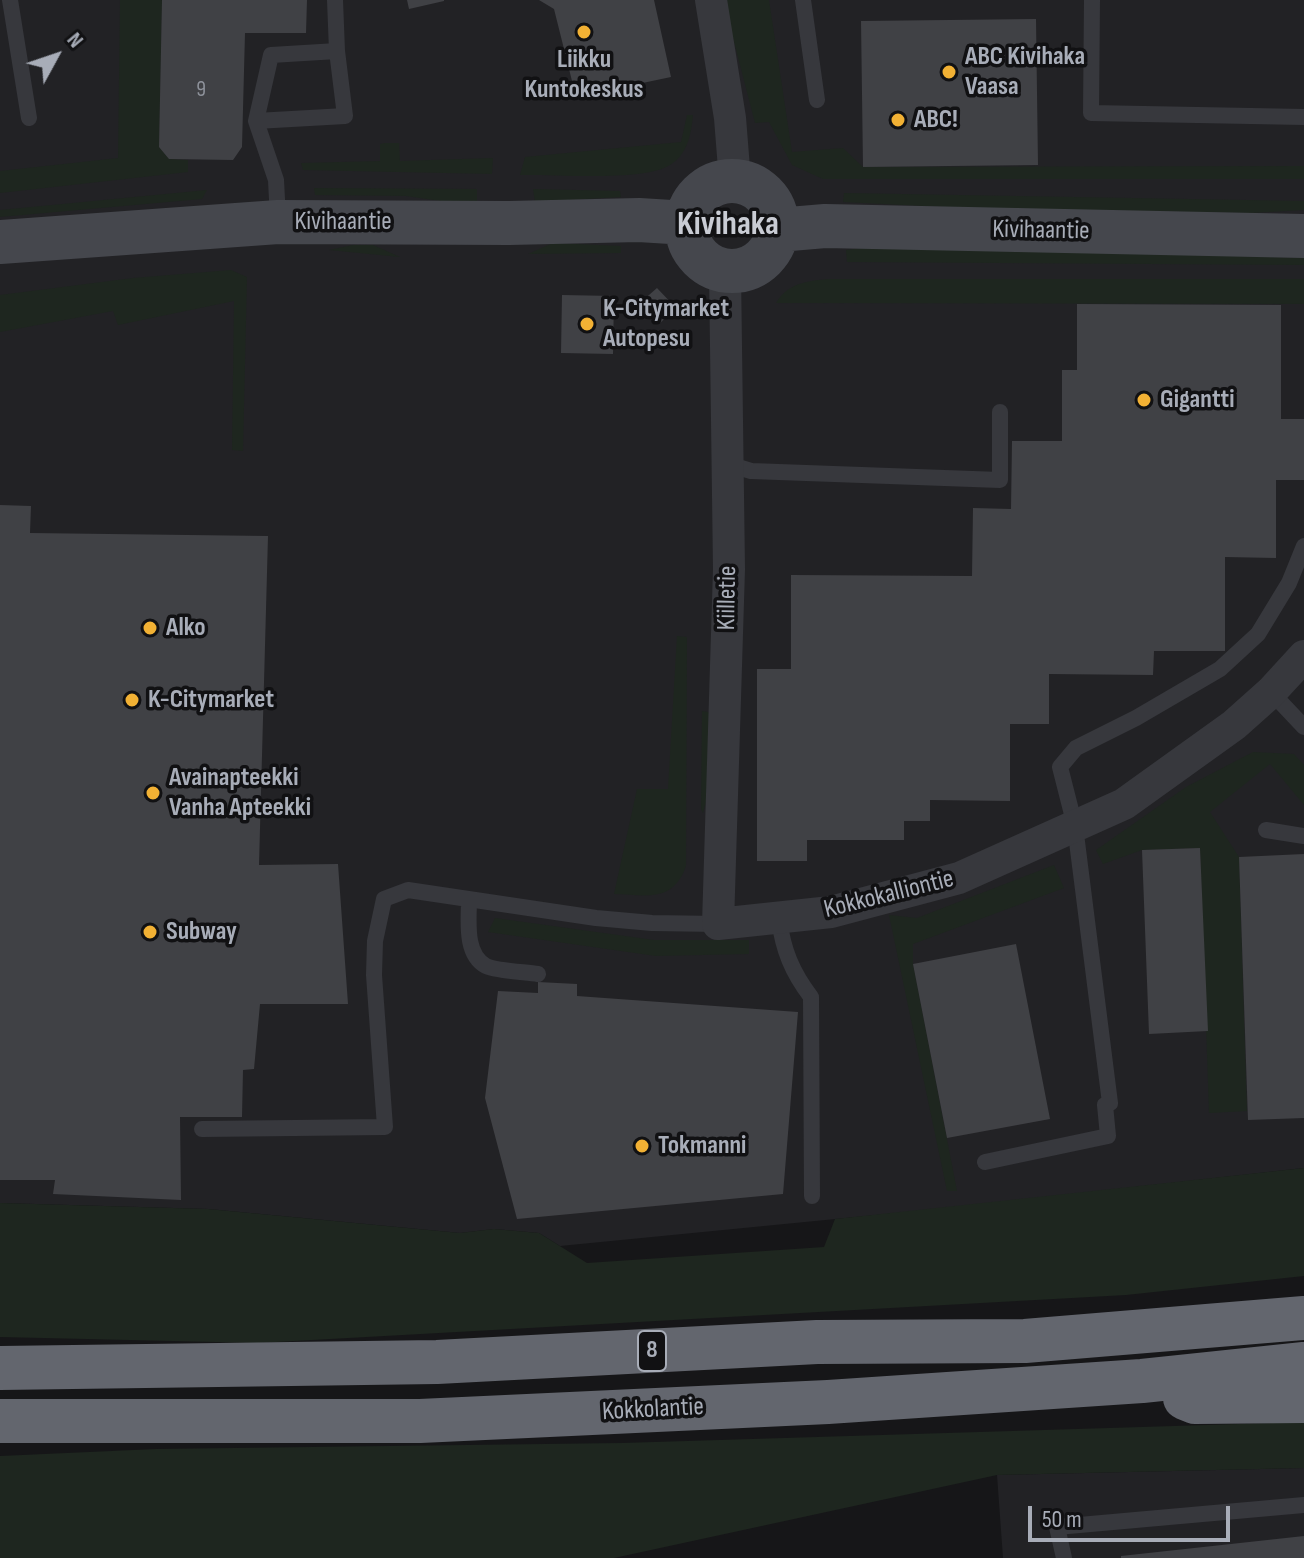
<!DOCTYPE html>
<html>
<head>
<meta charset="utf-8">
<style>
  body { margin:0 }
  #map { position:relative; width:1304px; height:1558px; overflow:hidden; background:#161618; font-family:"Sofia Sans Condensed",sans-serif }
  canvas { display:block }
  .north { position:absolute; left:16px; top:16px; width:80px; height:80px; -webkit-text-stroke:6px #111113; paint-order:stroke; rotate:50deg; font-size:22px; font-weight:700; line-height:32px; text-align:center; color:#a8adb8 }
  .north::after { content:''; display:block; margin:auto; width:28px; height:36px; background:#a8adb8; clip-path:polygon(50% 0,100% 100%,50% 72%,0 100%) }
  .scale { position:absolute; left:1028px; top:1506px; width:202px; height:36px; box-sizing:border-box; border:4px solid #a8adb8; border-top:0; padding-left:10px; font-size:24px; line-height:28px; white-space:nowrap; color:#a8adb8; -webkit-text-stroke:6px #111113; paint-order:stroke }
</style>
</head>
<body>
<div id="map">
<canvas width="1304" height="1558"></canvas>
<div class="north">N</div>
<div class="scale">50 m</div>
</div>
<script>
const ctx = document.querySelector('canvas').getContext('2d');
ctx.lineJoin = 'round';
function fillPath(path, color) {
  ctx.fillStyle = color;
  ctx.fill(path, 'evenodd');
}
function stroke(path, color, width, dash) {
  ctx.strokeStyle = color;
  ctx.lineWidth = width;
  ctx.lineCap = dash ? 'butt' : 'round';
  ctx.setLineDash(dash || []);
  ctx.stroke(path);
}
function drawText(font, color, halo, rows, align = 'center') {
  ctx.font = font + ' "Sofia Sans Condensed",sans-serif';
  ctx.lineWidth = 7;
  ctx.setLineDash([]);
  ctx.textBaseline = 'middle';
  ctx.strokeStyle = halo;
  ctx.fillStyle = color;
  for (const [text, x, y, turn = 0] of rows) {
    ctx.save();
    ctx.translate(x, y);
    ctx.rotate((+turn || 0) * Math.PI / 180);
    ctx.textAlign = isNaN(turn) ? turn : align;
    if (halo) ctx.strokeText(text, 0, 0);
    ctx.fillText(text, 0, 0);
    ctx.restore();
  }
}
const built = new Path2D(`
  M 0,0 L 1304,0 L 1304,1168 L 958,1207 L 560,1246 L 539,1233 L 494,1229 L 460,1233 L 208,1209 L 0,1203 Z
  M 1304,1468 L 1304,1558 L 1003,1558 L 997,1475 Z`);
const green = new Path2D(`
  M 120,0 L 162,0 L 159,147 L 169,159 L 188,160 L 188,172 L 0,193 L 0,171 L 118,158 Z
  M 727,0 L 769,0 L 792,152 L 843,148 L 863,167 L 1304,166 L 1304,179 L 823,179 L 792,165 L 769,122 L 755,123 L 724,3 Z
  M 687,115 L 693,115 C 691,134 688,154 670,165 C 644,182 554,174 520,175 L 525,157 L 681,142 Z
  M 385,143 L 399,143 L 400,161 L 493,158 L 492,174 L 303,170 L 301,163 L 380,161 L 380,144 Z
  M 314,188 L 477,189 L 477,203 L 448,202 L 406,196 L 315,195 Z
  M 533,189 L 620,191 L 621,197 L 535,202 Z
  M 207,190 L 202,199 L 0,217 L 0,210 Z
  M 844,193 L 1304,201 L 1304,210 L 1252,213 L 982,209 L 843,202 Z
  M 553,243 L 621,246 L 621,253 L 528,254 Z
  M 353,245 L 373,245 L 400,257 L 329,250 Z
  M 884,245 L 1304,258 L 1304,265 L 847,262 L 846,250 Z
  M 231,270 L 247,277 L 243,451 L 232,450 L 234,301 L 118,325 L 113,311 L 0,332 L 0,295 L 133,278 Z
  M 828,279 L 1304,279 L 1304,304 L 776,303 C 788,283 807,281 828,279 Z
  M 677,636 L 687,637 L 686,866 C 673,903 647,895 614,894 L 637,789 L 668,789 Z
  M 702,711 L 708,712 L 712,719 L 712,779 L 703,813 L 701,809 Z
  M 1253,752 L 1294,754 L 1304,765 L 1304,805 L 1270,764 L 1210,812 L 1239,857 L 1247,1111 L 1209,1113 L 1200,848 L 1142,850 L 1103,864 L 1096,850 L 1186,787 Z
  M 1054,865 L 1064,888 L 913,944 L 913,964 L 957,1191 L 947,1191 L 889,915 L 917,918 Z
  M 495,918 L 654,940 L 749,940 L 749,954 L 656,956 L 488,932 Z
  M 1304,1168 L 1304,1276 L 1126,1295 L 258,1343 L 0,1337 L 0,1203 L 208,1209 L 460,1233 L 494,1229 L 539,1233 L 587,1263 L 824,1247 L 835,1219 Z
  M 1304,1422 L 1304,1468 L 997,1475 L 614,1558 L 0,1558 L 0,1456 L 156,1449 L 622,1443 Z`);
const building = new Path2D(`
  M 162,0 L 307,0 L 306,33 L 245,33 L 242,147 L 233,160 L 169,159 L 159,147 Z
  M 407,0 L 444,0 L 444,1 L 409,9 Z
  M 539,0 L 654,0 L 671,77 L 576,97 L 554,9 Z
  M 1036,19 L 1038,165 L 863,167 L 861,21 Z
  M 657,288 L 676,308 L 660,323 L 641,302 Z
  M 562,295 L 614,296 L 613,354 L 561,353 Z
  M 1077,304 L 1281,305 L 1281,419 L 1304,419 L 1304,480 L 1276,480 L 1276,558 L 1225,557 L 1225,651 L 1154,651 L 1153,675 L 1049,674 L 1049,724 L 1010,724 L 1010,801 L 930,800 L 930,821 L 904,821 L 904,840 L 807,840 L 807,861 L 757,861 L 757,669 L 791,669 L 791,575 L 972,576 L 973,508 L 1011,509 L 1012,441 L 1062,441 L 1062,370 L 1077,370 Z
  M 0,505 L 31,506 L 30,533 L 268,536 L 259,865 L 338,864 L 348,1004 L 260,1004 L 254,1069 L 243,1070 L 242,1117 L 180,1117 L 181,1200 L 53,1194 L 55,1180 L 0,1180 Z
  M 1200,848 L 1208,1031 L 1149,1034 L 1142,850 Z
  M 1304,854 L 1304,1118 L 1248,1120 L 1239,857 Z
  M 1016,944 L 1050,1119 L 947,1138 L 913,964 Z
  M 538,982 L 577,984 L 577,996 L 798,1012 L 783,1194 L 517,1219 L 485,1098 L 498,991 L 538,993 Z
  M 1304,1536 L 1304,1558 L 1121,1558 L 1121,1556 Z`);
const lane = new Path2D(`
  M 10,0 L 29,118
  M 803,0 L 817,100
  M 1092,0 L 1091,113 L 1304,117
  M 256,121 L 345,116 L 337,51 L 335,0
  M 278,219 L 276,180 L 256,121 L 271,55 L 337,51
  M 728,464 L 751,471 L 1000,480 L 1000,412
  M 1271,692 L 1304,727
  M 1266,830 L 1304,836
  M 469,899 C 469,920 464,954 486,966 C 497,971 525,972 538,974
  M 779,919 C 783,950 792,972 811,997 L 812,1196
  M 202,1129 L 385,1127 L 374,975 L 375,941 L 384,899 L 408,890 L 596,918 L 652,923 L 718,924
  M 985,1162 L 1108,1136 L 1105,1105 L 1110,1103 L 1075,826 L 1060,767 L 1076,748 L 1136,718 L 1220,669 L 1258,634 L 1289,583 L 1304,546
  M 1064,1558 L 1057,1527 L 1304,1505`);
const street = new Path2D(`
  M 711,0 L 730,118 L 735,181
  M 725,272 L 729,569 L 718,924 L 831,912 L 959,878 L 1124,804 L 1234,725 L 1271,692 L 1304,656`);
const secondary = new Path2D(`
  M687 226a45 45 0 1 1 90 0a45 45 0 1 1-90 0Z
  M 778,230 L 825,226 L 1304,236
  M 0,242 L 278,222 L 509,223 L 639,220 L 687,223`);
const highway = new Path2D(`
  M 0,1368 L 437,1362 L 817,1342 L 1025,1341 L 1304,1318
  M 1185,1398 L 1195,1402 L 1304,1401
  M 0,1421 L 420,1421 L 828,1402 L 1142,1381 L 1304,1364`);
const markers = [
  [584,32,8,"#f2b134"],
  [949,72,8,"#f2b134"],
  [898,120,8,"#f2b134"],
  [587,324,8,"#f2b134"],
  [1144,400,8,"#f2b134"],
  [150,628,8,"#f2b134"],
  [132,700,8,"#f2b134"],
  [153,793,8,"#f2b134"],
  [150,932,8,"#f2b134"],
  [642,1146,8,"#f2b134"]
];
const numberNames = [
  ["9",201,90]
];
const shields = [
  [652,1351,28]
];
const shieldNames = [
  ["8",652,1351]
];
const poiNames = [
  ["ABC Kivihaka",965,57],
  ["Vaasa",965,87],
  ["Liikku",584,60,"center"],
  ["Kuntokeskus",584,90,"center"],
  ["ABC!",914,120],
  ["K-Citymarket",603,309],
  ["Autopesu",603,339],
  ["Gigantti",1160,400],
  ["Alko",166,628],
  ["K-Citymarket",148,700],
  ["Avainapteekki",169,778],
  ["Vanha Apteekki",169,808],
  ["Subway",166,932],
  ["Tokmanni",658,1146]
];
const streetNames = [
  ["Kivihaantie",343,222],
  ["Kivihaantie",1041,231,1],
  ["Kiilletie",728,598,-89],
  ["Kokkokalliontie",889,895,-14],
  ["Kokkolantie",653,1410,-3]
];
const districtNames = [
  ["Kivihaka",728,225]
];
fillPath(built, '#222225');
fillPath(green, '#1e261f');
fillPath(building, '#404145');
stroke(lane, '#37383d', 16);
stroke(street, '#37383d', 32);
stroke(secondary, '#45474d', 44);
stroke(highway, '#63666e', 44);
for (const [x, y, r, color] of markers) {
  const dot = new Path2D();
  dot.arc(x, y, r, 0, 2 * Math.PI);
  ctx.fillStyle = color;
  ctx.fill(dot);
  stroke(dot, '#111113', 3);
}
drawText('22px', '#8e929b', null, numberNames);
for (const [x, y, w] of shields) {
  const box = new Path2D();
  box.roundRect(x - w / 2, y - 20, w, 40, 6);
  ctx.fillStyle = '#111113';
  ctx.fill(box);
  stroke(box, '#a8adb8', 2);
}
drawText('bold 24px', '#a8adb8', null, shieldNames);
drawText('bold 26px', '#a8adb8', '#111113', poiNames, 'left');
drawText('26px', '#a8adb8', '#111113', streetNames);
drawText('bold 34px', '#c9ccd4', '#111113', districtNames);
</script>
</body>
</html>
